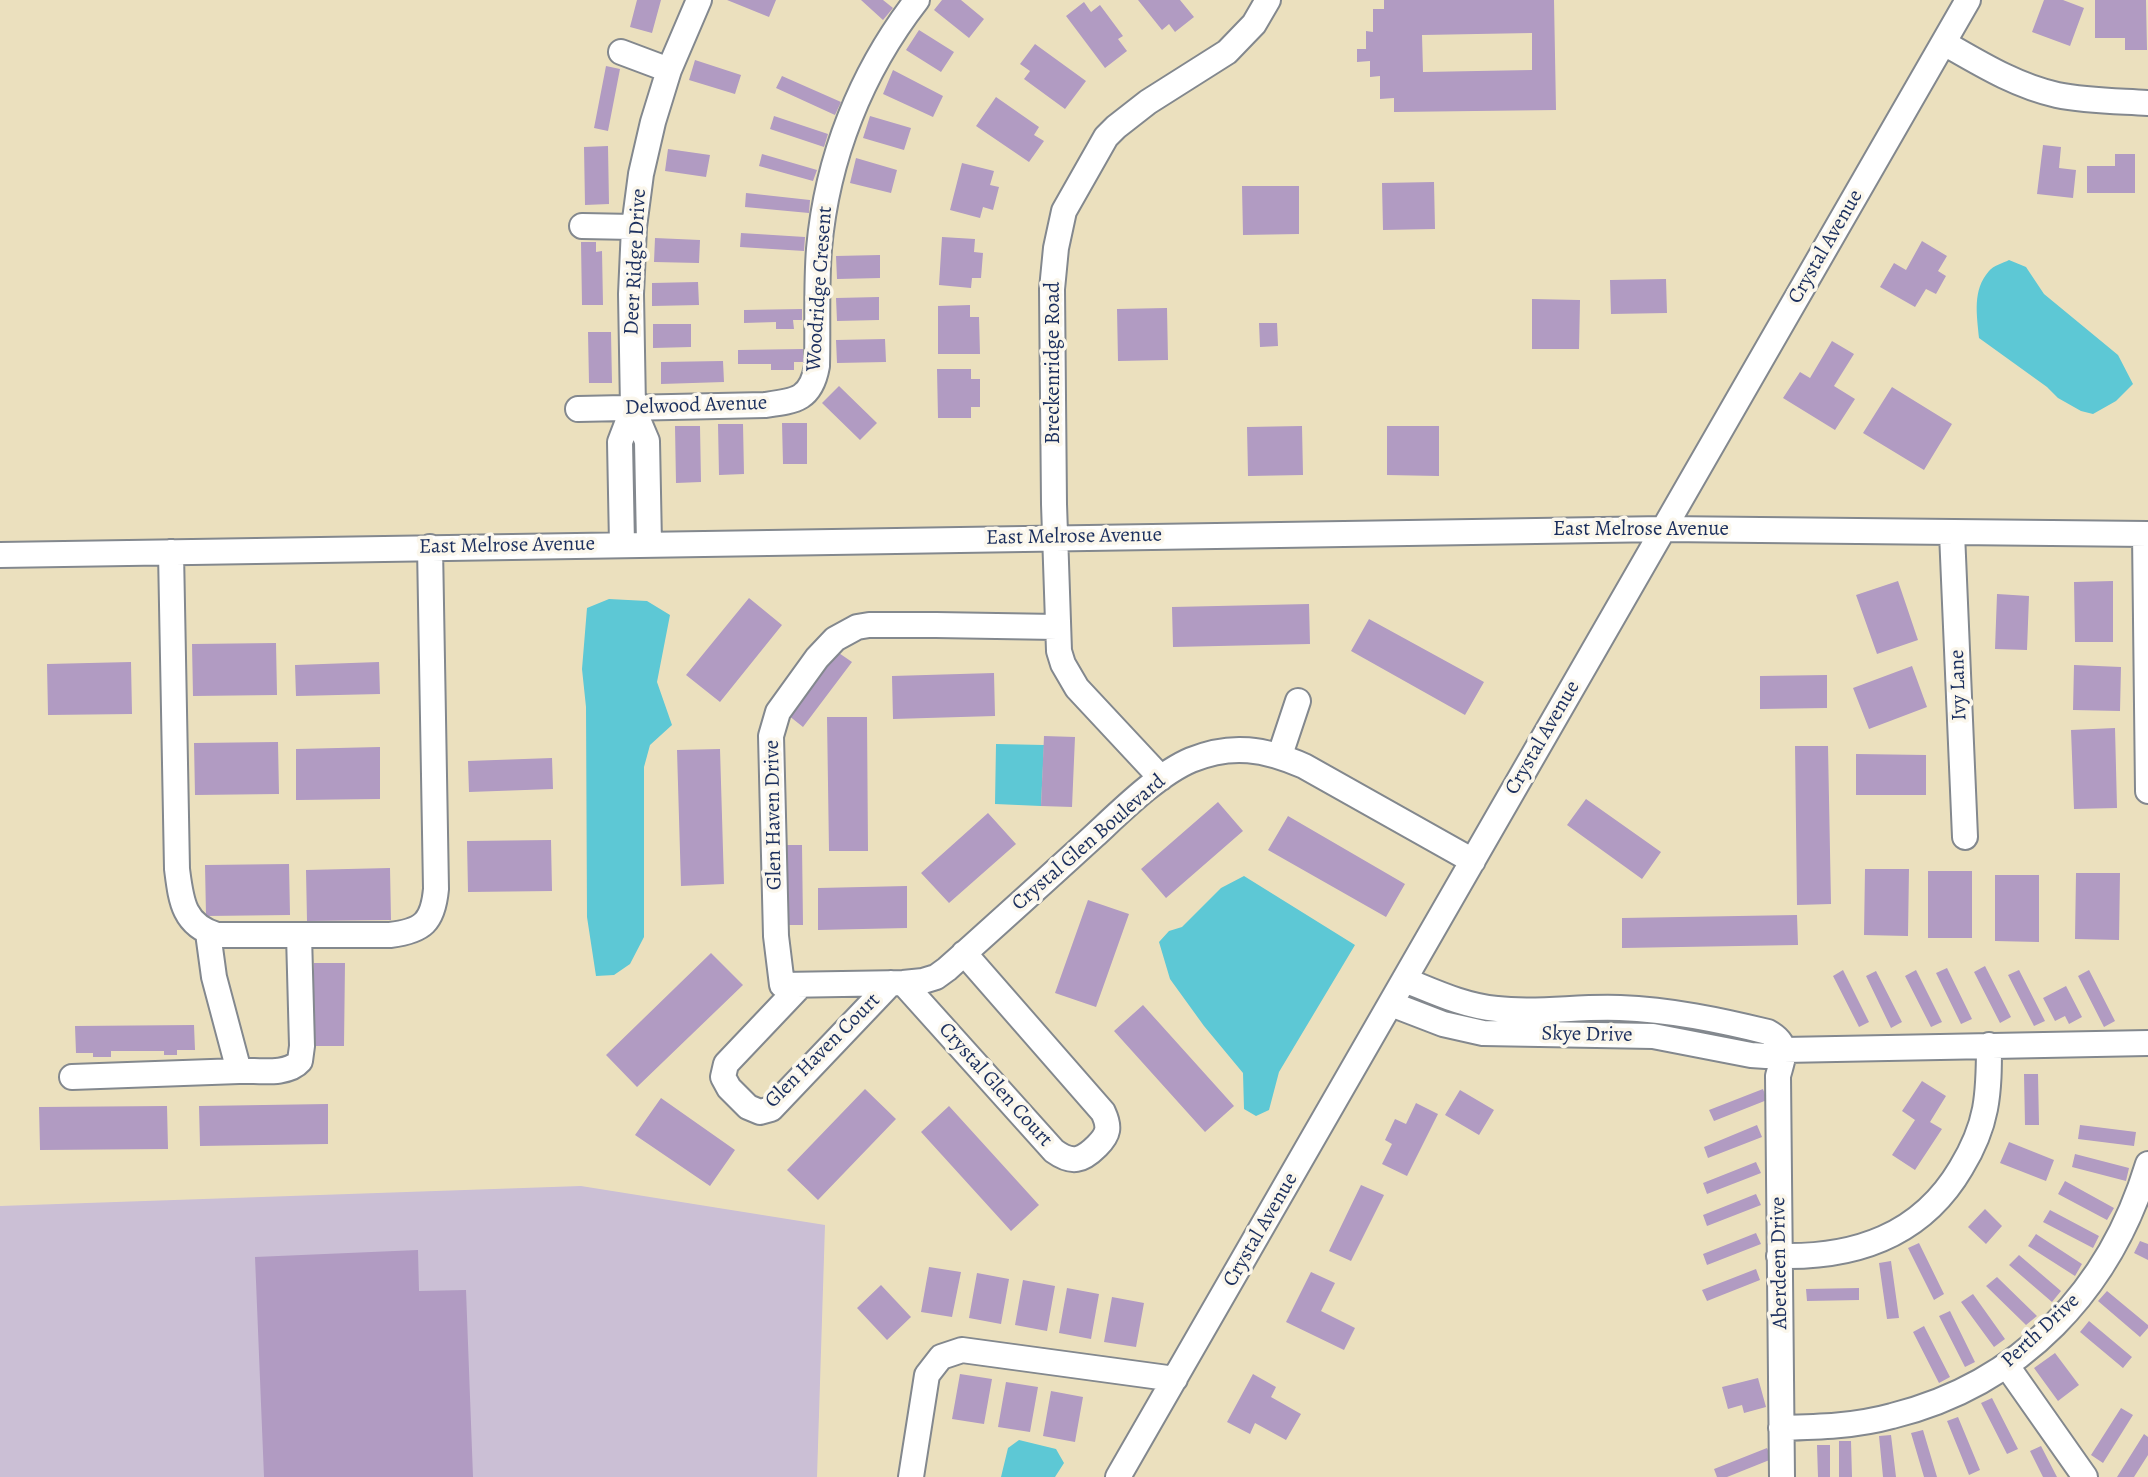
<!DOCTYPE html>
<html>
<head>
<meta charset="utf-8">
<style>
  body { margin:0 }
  canvas { display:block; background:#ebe0be }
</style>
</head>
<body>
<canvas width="2148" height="1477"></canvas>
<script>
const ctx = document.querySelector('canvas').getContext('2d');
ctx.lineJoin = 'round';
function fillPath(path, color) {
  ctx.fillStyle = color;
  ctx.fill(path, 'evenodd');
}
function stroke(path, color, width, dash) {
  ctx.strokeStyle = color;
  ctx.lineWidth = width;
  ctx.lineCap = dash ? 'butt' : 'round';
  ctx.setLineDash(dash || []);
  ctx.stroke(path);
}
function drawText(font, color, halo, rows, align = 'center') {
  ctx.font = font + ' Alegreya,serif';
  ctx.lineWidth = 7;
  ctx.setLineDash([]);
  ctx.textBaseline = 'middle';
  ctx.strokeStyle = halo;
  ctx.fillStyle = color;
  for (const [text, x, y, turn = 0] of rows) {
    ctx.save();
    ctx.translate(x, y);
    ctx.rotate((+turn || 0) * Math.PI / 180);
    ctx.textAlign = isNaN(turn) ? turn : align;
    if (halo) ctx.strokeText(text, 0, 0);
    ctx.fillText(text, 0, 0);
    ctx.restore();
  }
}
const industrial = new Path2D(`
  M 581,1186 L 825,1225 L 817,1477 L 0,1477 L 0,1206 Z`);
const water = new Path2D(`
  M 2009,260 L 2026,267 L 2044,294 L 2118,355 L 2133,384 L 2116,401 L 2093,414 L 2081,411 L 2058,398 L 2047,387 L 1979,338 C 1977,315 1972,290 1989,271 C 1993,266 2003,263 2009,260 Z
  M 609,599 L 647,601 L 670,615 L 657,682 L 672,725 L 650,745 L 644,767 L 644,937 L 630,964 L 614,975 L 596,976 L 587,917 L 586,707 L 582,669 L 587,608 Z
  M 996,744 L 1044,745 L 1041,806 L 995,804 Z
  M 1244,876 L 1355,945 L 1279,1072 L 1269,1110 L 1256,1116 L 1244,1109 L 1243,1073 L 1204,1026 L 1170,979 L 1159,942 L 1169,931 L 1182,927 L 1221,888 Z
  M 1019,1440 L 1056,1449 L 1064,1463 L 1055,1477 L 1001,1477 L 1008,1448 Z`);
const building = new Path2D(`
  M 637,0 L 661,0 L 652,33 L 630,27 Z
  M 727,0 L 776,0 L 769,17 Z
  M 861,0 L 883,0 L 893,8 L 883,20 Z
  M 942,0 L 961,0 L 984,19 L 969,38 L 934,10 Z
  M 1138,0 L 1180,0 L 1194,17 L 1175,32 L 1169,24 L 1162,30 Z
  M 1384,0 L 1554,0 L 1556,110 L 1394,112 L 1394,98 L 1380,99 L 1380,76 L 1370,77 L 1370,61 L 1357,62 L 1357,49 L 1366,49 L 1366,31 L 1373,32 L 1373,9 L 1384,9 ZM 1532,33 L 1532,70 L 1423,72 L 1422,35 Z
  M 2044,0 L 2063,0 L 2084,8 L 2070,46 L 2032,32 Z
  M 2095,0 L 2146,0 L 2147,50 L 2125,50 L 2125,38 L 2095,38 Z
  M 1084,2 L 1091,12 L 1100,5 L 1123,36 L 1118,39 L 1127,51 L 1105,68 L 1066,16 Z
  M 919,30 L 954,52 L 941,72 L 906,50 Z
  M 1035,44 L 1086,81 L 1065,109 L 1024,79 L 1030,71 L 1020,64 Z
  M 695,60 L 741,75 L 735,94 L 689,80 Z
  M 606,66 L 620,69 L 608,131 L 594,128 Z
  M 893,70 L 943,96 L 933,117 L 883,94 Z
  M 782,76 L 841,102 L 835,115 L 776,88 Z
  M 996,97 L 1039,127 L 1034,135 L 1044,141 L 1029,162 L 976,126 Z
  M 774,116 L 828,134 L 824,147 L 770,129 Z
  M 870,116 L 911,128 L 904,150 L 863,138 Z
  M 2043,145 L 2061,147 L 2059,168 L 2076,170 L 2073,198 L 2037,194 Z
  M 608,146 L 609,204 L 585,205 L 584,147 Z
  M 668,149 L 710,155 L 706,177 L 665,171 Z
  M 762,154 L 817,170 L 813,181 L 759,166 Z
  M 2115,154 L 2135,154 L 2135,193 L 2087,193 L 2087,166 L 2115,166 Z
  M 856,158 L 897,170 L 891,193 L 850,183 Z
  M 962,163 L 994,171 L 990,185 L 999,187 L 993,210 L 983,207 L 980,218 L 950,210 Z
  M 1434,182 L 1435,229 L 1383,230 L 1382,183 Z
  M 1242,186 L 1299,186 L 1299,234 L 1243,235 Z
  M 746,193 L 810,200 L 809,213 L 745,207 Z
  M 741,233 L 805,237 L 804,251 L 740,247 Z
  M 942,237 L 975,239 L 974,252 L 983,253 L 981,278 L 972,278 L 971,288 L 939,285 Z
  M 655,238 L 700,240 L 699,263 L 654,262 Z
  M 1922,241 L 1947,256 L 1938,271 L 1946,276 L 1936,294 L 1926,289 L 1915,307 L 1880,287 L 1894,263 L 1906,270 Z
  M 581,242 L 596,242 L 596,252 L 602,251 L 603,305 L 582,305 Z
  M 880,255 L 880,278 L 837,279 L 836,256 Z
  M 1666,279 L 1667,313 L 1611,314 L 1610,280 Z
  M 698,282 L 699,305 L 652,306 L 652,283 Z
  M 879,297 L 879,320 L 837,321 L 836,298 Z
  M 1532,299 L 1580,300 L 1579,349 L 1532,349 Z
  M 970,305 L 970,317 L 979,317 L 980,354 L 938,354 L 938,306 Z
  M 1167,308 L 1168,360 L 1118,361 L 1117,309 Z
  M 802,309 L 802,320 L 793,320 L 794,329 L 776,329 L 776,322 L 744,323 L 744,310 Z
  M 1259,323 L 1277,323 L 1278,346 L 1260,347 Z
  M 653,324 L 691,324 L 691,347 L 653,348 Z
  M 588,332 L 611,332 L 612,383 L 589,383 Z
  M 885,339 L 886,362 L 837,363 L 836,340 Z
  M 1832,341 L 1854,354 L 1834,386 L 1855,399 L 1835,430 L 1783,398 L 1800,372 L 1810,378 Z
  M 803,349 L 803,362 L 794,362 L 794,370 L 771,370 L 771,364 L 738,364 L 738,350 Z
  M 723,361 L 724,382 L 661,384 L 661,362 Z
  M 937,369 L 971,369 L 971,379 L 980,379 L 980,407 L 971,407 L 971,418 L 938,418 Z
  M 839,386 L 877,423 L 860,440 L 822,403 Z
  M 1892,387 L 1952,424 L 1924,470 L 1863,433 Z
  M 782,423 L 807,423 L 807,464 L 783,464 Z
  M 718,424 L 743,424 L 744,474 L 719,475 Z
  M 675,426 L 700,426 L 701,482 L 676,483 Z
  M 1302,426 L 1303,475 L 1248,476 L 1247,427 Z
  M 1387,426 L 1439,426 L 1439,476 L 1387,475 Z
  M 1898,581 L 1918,640 L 1877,654 L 1856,595 Z
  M 2113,581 L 2113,642 L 2075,642 L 2074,582 Z
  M 1997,594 L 2029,596 L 2027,650 L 1995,649 Z
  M 749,598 L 782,625 L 720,702 L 686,675 Z
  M 1309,604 L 1310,644 L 1173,647 L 1172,607 Z
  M 1369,619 L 1484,682 L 1465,715 L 1351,651 Z
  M 276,643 L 277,695 L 193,696 L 192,644 Z
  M 836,651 L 852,662 L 803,727 L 788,715 Z
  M 131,662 L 132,714 L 48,715 L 47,664 Z
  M 379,662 L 380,694 L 296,696 L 295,665 Z
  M 2074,665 L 2121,667 L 2120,711 L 2073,710 Z
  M 1912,666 L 1927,707 L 1869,729 L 1853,688 Z
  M 994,673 L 995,716 L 893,719 L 892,676 Z
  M 1827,675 L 1827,708 L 1760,709 L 1760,676 Z
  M 827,717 L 867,717 L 868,851 L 829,851 Z
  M 2115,728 L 2117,808 L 2074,809 L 2071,730 Z
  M 1044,736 L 1075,737 L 1072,807 L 1041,806 Z
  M 278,742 L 279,794 L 195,795 L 194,743 Z
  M 1795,746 L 1828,746 L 1831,904 L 1797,905 Z
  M 380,747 L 380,799 L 296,800 L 296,749 Z
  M 720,749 L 724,884 L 681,886 L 677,750 Z
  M 1856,754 L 1926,755 L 1926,795 L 1856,795 Z
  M 552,758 L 553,789 L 469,792 L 468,761 Z
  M 1586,799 L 1661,852 L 1642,879 L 1567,825 Z
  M 1218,802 L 1243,831 L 1166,898 L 1141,869 Z
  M 988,813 L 1016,844 L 949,903 L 921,873 Z
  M 1288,816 L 1405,884 L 1386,917 L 1268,850 Z
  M 551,840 L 552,891 L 468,892 L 467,841 Z
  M 783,845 L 802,845 L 803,925 L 785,925 Z
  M 289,864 L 290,915 L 206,916 L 205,865 Z
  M 390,868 L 391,920 L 307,921 L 306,870 Z
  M 1865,869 L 1909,869 L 1908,936 L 1864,935 Z
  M 1928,871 L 1972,871 L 1972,938 L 1928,938 Z
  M 2076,873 L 2120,873 L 2119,940 L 2075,939 Z
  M 1995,875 L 2039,875 L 2039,942 L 1995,941 Z
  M 907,886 L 907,928 L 818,930 L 818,888 Z
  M 1088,900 L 1129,914 L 1096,1007 L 1055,993 Z
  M 1797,915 L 1798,945 L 1622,948 L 1622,918 Z
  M 711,953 L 743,985 L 637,1087 L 606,1055 Z
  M 314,963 L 345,963 L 344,1046 L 313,1046 Z
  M 1985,966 L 2011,1017 L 2000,1023 L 1974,972 Z
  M 1947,968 L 1972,1019 L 1961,1024 L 1936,973 Z
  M 1843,970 L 1869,1022 L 1859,1027 L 1833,976 Z
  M 1916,970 L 1942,1022 L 1931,1027 L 1905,976 Z
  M 2019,970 L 2045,1021 L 2034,1026 L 2008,975 Z
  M 2089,970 L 2115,1021 L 2104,1027 L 2078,976 Z
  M 1876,971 L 1902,1022 L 1891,1028 L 1866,976 Z
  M 2066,986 L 2082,1017 L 2069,1024 L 2065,1016 L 2055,1021 L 2043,998 Z
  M 1143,1005 L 1234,1106 L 1205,1132 L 1114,1031 Z
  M 194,1025 L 195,1050 L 177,1050 L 177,1055 L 164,1055 L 164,1051 L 111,1051 L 111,1057 L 93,1057 L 93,1053 L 76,1053 L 75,1026 Z
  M 2024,1074 L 2038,1074 L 2039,1125 L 2025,1125 Z
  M 1922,1081 L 1946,1096 L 1930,1122 L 1942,1129 L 1915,1170 L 1892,1155 L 1915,1120 L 1902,1111 Z
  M 865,1089 L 896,1119 L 818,1200 L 787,1170 Z
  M 1763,1089 L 1767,1100 L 1714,1121 L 1709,1110 Z
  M 1460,1090 L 1494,1110 L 1479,1135 L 1445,1115 Z
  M 661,1098 L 735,1150 L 710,1186 L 635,1135 Z
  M 1416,1103 L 1438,1114 L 1407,1176 L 1382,1164 L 1392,1144 L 1385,1140 L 1395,1119 L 1406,1124 Z
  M 328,1104 L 328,1144 L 200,1146 L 199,1106 Z
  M 167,1106 L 168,1149 L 40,1150 L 39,1107 Z
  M 949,1106 L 1039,1205 L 1011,1231 L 921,1132 Z
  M 1757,1125 L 1762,1137 L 1708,1158 L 1704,1147 Z
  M 2080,1125 L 2136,1132 L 2134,1146 L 2078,1139 Z
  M 2009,1142 L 2054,1160 L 2046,1181 L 2000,1163 Z
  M 2075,1154 L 2129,1168 L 2126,1181 L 2072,1167 Z
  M 1756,1162 L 1761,1173 L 1707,1194 L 1703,1183 Z
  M 2065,1181 L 2114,1208 L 2107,1220 L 2058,1194 Z
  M 1361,1185 L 1384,1195 L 1351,1261 L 1329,1251 Z
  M 1756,1194 L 1761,1205 L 1707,1226 L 1703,1215 Z
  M 1985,1209 L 2002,1226 L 1986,1244 L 1968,1227 Z
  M 2050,1210 L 2099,1236 L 2093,1248 L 2043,1222 Z
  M 1756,1233 L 1761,1244 L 1707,1265 L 1703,1254 Z
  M 2036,1234 L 2082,1264 L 2075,1276 L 2028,1246 Z
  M 2140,1241 L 2148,1244 L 2148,1260 L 2134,1253 Z
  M 1919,1243 L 1944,1294 L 1934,1300 L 1908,1248 Z
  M 418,1250 L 419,1291 L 466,1290 L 473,1477 L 264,1477 L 255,1257 Z
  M 2019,1255 L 2061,1291 L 2052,1302 L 2009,1265 Z
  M 1891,1261 L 1899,1318 L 1887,1319 L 1879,1263 Z
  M 929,1267 L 961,1272 L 952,1317 L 921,1312 Z
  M 1756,1269 L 1760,1280 L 1707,1301 L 1702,1290 Z
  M 1311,1272 L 1335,1283 L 1321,1311 L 1355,1328 L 1344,1350 L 1286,1322 Z
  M 977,1273 L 1009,1279 L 1001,1324 L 969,1318 Z
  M 1997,1277 L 2037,1316 L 2026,1325 L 1986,1286 Z
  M 1023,1280 L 1055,1286 L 1047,1331 L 1015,1325 Z
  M 881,1285 L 911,1317 L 887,1340 L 857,1308 Z
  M 1067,1288 L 1099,1294 L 1091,1339 L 1059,1333 Z
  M 1859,1288 L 1859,1300 L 1807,1301 L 1806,1289 Z
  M 2107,1291 L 2148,1325 L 2148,1328 L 2140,1337 L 2098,1301 Z
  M 1973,1294 L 2005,1339 L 1994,1347 L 1961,1302 Z
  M 1112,1297 L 1144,1303 L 1136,1347 L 1104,1342 Z
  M 1950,1311 L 1975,1362 L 1965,1367 L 1939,1316 Z
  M 2089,1321 L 2132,1357 L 2123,1368 L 2080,1332 Z
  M 1924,1326 L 1950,1377 L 1939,1383 L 1913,1332 Z
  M 2055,1353 L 2079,1385 L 2058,1401 L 2034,1368 Z
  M 960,1374 L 992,1379 L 984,1424 L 952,1419 Z
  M 1253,1374 L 1276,1387 L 1271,1397 L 1301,1414 L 1286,1440 L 1255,1423 L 1250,1434 L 1227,1422 Z
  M 1758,1378 L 1766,1407 L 1744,1413 L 1742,1405 L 1728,1409 L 1722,1387 Z
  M 1006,1382 L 1038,1387 L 1030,1432 L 998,1427 Z
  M 1051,1391 L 1083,1397 L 1075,1442 L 1043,1436 Z
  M 1992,1398 L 2018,1449 L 2007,1454 L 1981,1403 Z
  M 2121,1408 L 2133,1415 L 2103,1463 L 2091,1455 Z
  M 1958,1417 L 1980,1470 L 1969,1475 L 1947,1421 Z
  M 1923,1430 L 1937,1477 L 1924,1477 L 1911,1433 Z
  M 2144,1434 L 2148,1437 L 2148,1455 L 2134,1477 L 2117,1477 Z
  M 1891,1435 L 1896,1477 L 1883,1477 L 1879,1436 Z
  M 1839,1441 L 1851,1441 L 1852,1477 L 1839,1477 Z
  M 1817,1445 L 1830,1445 L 1830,1477 L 1818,1477 Z
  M 2041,1446 L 2057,1477 L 2043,1477 L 2030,1451 Z
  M 1767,1448 L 1772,1459 L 1727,1477 L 1717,1477 L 1714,1469 Z`);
const minor = new Path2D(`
  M 1944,43 C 1979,63 2016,86 2057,95 C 2087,101 2117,101 2148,103
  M 621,52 L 669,70
  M 582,226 L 634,227
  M 578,409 L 765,405 C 795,401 811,400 817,366 C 818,327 816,288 819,249 C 827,158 861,72 917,0
  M 1952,533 L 1965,837
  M 2145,534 L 2148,791
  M 622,544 L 620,442 L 633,408
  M 649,544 L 647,441 L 633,408 L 631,294 L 634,227 L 641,174 L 653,122 L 669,70 L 699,0
  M 171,552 L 177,869 C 181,900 183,925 217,935 L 390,935 C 423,931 433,922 436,889 L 430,547
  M 0,555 L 1664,529 L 2148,534
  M 1057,627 L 936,625 L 869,625 L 857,627 L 835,639 L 817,658 L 778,712 L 771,736 L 776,936 L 782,985 L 903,983 L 923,981 L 936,977 L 947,969 C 996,925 1045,881 1094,836 C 1120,812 1158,774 1191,760 C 1232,743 1265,749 1304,766 L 1473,861
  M 1280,755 L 1298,701
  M 1161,778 L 1077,688 L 1063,664 L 1059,651 L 1054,504 L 1052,289 L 1056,248 L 1064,211 L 1106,137 L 1116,127 L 1148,102 L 1227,52 L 1254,24 L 1268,0
  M 208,933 L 214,977 L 239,1071 C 257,1070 287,1076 300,1061 L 302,1046 L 299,935
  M 1405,980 C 1435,992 1464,1006 1497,1009 C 1537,1014 1579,1006 1620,1008 C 1671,1010 1719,1020 1768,1032 C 1790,1044 1783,1057 1778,1076 L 1782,1477
  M 903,983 L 1054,1151 C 1072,1164 1082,1161 1097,1146 C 1109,1134 1110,1127 1103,1112 L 964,953
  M 801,985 L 726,1064 L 723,1077 L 729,1088 L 748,1107 L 760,1112 L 771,1109 L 891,983
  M 1391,1004 L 1443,1024 L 1483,1033 L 1653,1036 L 1751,1055 L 1766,1056 L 1784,1050 L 2148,1043
  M 72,1077 L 239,1071
  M 1779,1256 C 1855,1258 1921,1236 1961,1168 C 1972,1150 1981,1130 1985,1109 C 1989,1088 1989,1067 1989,1045
  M 2007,1366 L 2085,1477
  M 1781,1428 C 1819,1427 1856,1426 1892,1416 C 2021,1384 2110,1290 2148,1164
  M 911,1477 L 927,1375 L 941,1357 L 962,1350 L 1175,1379
  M 1118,1477 L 1968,0`);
const streetNames = [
  ["Crystal Avenue",1826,247,-60],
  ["Deer Ridge Drive",636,262,-87],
  ["Woodridge Cresent",820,289,-86],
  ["Breckenridge Road",1054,363,-90],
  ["Delwood Avenue",696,406,-2],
  ["East Melrose Avenue",1641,530],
  ["East Melrose Avenue",1074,537,-1],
  ["East Melrose Avenue",507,546,-1],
  ["Ivy Lane",1959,685,-92],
  ["Crystal Avenue",1543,738,-60],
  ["Glen Haven Drive",774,815,-91],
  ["Crystal Glen Boulevard",1089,843,-41],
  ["Skye Drive",1587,1035,1],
  ["Glen Haven Court",823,1051,-45],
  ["Crystal Glen Court",995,1085,48],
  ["Crystal Avenue",1261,1230,-60],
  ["Aberdeen Drive",1780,1263,-91],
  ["Perth Drive",2041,1331,-43]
];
fillPath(industrial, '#cbbfd5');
fillPath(water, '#5dc8d5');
fillPath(building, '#b19bc2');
stroke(minor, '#83888e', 28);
stroke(minor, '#fff', 24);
drawText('21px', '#1b2f5e', '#fbf7ec', streetNames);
</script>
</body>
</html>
